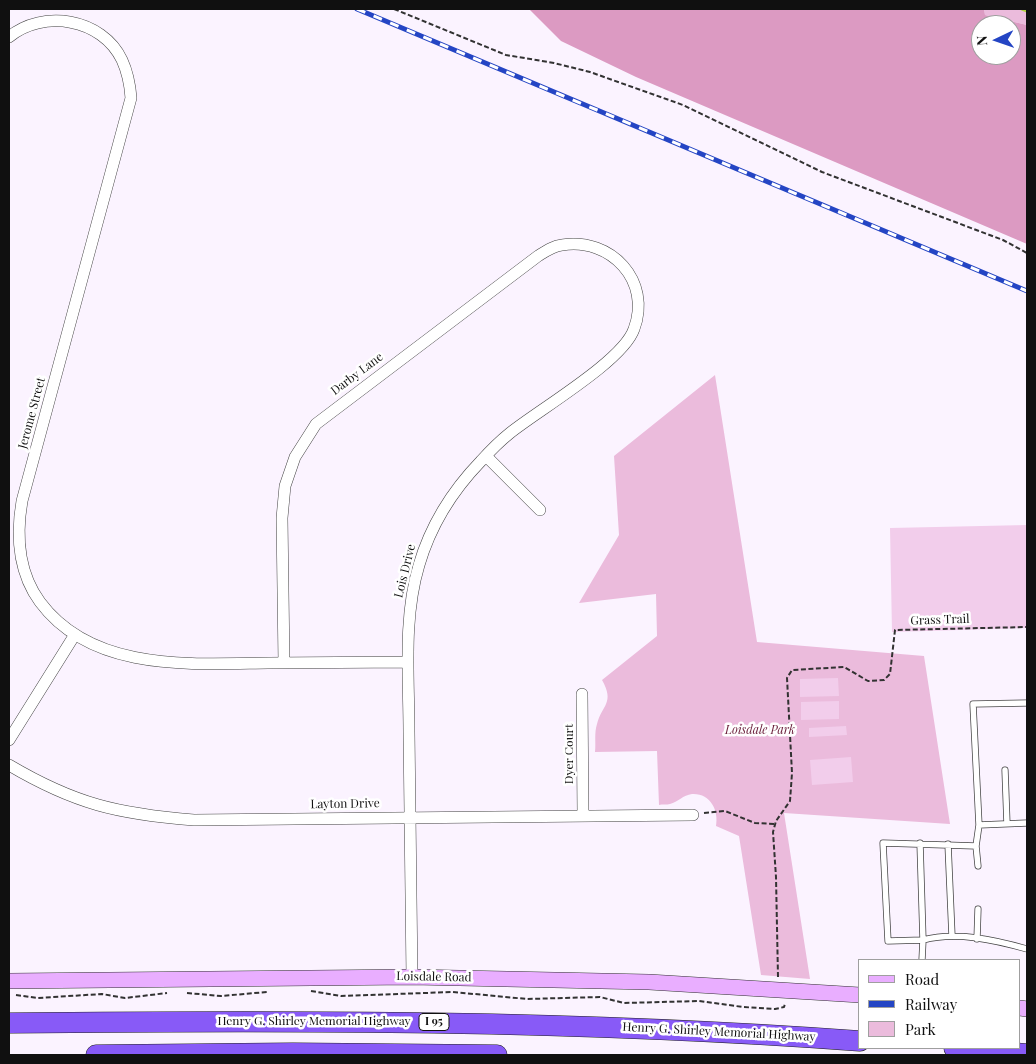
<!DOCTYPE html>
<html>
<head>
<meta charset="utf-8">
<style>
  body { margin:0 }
  #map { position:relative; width:1036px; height:1064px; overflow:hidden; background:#fbf3ff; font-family:"Playfair Display",serif }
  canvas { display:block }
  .frame { position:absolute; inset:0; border:10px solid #101010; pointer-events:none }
  .legend { position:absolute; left:858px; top:959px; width:162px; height:90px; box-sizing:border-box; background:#fff; border:1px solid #9f9f9f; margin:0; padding:6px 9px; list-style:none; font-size:15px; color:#101010 }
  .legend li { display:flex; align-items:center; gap:10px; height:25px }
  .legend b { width:25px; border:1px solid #9f9f9f }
  .north { position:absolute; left:971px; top:15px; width:50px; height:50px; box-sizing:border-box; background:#fff; border:1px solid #9f9f9f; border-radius:50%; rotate:267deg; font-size:14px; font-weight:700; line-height:20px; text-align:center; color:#101010 }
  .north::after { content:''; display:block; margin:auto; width:18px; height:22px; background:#2445c4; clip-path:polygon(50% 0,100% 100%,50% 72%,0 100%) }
</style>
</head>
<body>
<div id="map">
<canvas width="1036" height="1064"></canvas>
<div class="frame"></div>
<ul class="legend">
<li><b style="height:6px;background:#e9aeff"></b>Road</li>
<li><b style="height:6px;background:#2445c4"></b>Railway</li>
<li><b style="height:14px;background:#ebbbdc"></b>Park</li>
</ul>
<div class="north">N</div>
</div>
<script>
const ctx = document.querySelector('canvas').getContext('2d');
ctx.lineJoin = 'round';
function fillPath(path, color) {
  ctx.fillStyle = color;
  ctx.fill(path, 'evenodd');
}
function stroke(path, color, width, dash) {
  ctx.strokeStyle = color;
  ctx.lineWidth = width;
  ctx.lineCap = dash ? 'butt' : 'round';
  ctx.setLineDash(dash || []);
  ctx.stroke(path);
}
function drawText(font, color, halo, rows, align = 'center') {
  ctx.font = font + ' "Playfair Display",serif';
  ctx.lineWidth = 5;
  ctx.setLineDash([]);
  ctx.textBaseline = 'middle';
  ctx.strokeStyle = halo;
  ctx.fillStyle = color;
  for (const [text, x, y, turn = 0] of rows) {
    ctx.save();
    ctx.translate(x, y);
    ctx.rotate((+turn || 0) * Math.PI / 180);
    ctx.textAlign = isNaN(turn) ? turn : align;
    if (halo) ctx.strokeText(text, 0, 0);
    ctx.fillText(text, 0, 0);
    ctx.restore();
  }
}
const green = new Path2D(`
  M 984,9 L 1027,9 L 1027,25 L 985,15 Z
  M 715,375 L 757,642 L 924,656 L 950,824 L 784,813 L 810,979 L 761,975 L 739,836 L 716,826 C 719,810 710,793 692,794 C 683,795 678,802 670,804 C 667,805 662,804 659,805 L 657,751 L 595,752 C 596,743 594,733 597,724 C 602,705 615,703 602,680 L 657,636 L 656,594 L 579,603 L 619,535 L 614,456 Z`);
const forest = new Path2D(`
  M 529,9 L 984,9 L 985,15 L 1027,25 L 1027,244 L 636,77 L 561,41 ZM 981,25 L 1011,25 L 1011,55 L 981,55 Z`);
const pitch = new Path2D(`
  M 1027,525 L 1027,628 L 892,632 L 890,528 Z
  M 838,678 L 839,696 L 800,697 L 800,679 Z
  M 839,701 L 839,719 L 801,720 L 801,702 Z
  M 846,726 L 847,735 L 809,737 L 809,728 Z
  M 851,757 L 853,782 L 812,785 L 810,760 Z`);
const stream = new Path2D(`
  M 1022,9 L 1027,11`);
const path = new Path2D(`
  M 394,9 L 506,55 L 554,63 L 590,72 L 683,105 L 822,172 L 1003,240 L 1027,253
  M 704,813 L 725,811 L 755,823 L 774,824
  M 778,977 L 776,877 L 773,832 L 776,821 L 790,801 L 792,773 L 787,678 L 792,670 L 844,667 L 868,681 L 884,680 L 890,674 L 895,630 L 1027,627
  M 311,991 L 341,996 L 453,992 L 527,999 L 600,997 L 624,1003 L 699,1001 L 743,1007 L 775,1009 L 784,1007 L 785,1004
  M 187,993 L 221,996 L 267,992
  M 16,995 L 38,998 L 102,994 L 125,998 L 167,993`);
const service = new Path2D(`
  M 1005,770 L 1007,824
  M 979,825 L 1027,823
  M 920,843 L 923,940 C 956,931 995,940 1027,949
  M 948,844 L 952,936
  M 978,866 L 976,846 L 979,825 L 973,704 L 1027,703
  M 977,939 L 978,909
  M 922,960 L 923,940 L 888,941 L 883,843 L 976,846`);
const minor = new Path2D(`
  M 9,37 C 43,9 102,18 122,60 C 128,73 130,84 131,98 L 22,501 C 16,536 18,572 40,602 C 92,672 190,664 268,663 C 315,663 362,662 408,662
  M 486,456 L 540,510
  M 284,663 L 282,518 L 285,486 L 295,457 L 316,424 L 538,256 C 546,251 553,246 562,245 C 611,237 652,281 634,329 C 623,361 540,409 510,433 C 500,441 490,451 481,461 C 452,491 431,524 419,565 C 403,618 409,677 409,732 C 410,813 411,895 412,977
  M 582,694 L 583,815
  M 9,740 L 74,636
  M 9,765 C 75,804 118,814 194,820 L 693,815`);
const secondary = new Path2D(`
  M 9,981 L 412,977 L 649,982 L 860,995
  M 1020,1008 L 1027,1009`);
const motorway = new Path2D(`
  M 9,1023 C 293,1020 576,1020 860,1041
  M 954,1048 L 1027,1054
  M 96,1055 L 293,1053 L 497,1055`);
const rail = new Path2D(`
  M 357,9 L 1027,291`);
const shields = [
  [434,1022,30]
];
const shieldNames = [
  ["I 95",434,1022]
];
const streetNames = [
  ["Darby Lane",357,374,-37],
  ["Jerome Street",32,413,-75],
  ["Lois Drive",405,571,-76],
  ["Grass Trail",940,620,-2],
  ["Dyer Court",569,754,-90],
  ["Layton Drive",345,804,-1],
  ["Loisdale Road",434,977,1],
  ["Henry G. Shirley Memorial Highway",314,1021],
  ["Henry G. Shirley Memorial Highway",719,1032,3]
];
const parkNames = [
  ["Loisdale Park",760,730]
];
fillPath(green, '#ebbbdc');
fillPath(forest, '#dc9ac2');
fillPath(pitch, '#f2cdeb');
stroke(stream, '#add03c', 3);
stroke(service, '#434343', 7);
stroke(minor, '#434343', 12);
stroke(secondary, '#323232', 16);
stroke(motorway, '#212121', 21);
stroke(path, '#323232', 2, [5, 2.5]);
stroke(service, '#fff', 5.5);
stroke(minor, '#fff', 11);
stroke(secondary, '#e9aeff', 15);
stroke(motorway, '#885af7', 20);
stroke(rail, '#2445c4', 5);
stroke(rail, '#fff', 3, [9]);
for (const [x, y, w] of shields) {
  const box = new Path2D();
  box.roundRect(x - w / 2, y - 8.5, w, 17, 4);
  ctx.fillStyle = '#fff';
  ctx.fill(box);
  stroke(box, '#101010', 1);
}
drawText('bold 11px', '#101010', null, shieldNames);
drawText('12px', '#101010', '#fff', streetNames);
drawText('italic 12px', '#6a1e3a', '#fff', parkNames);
</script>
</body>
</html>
